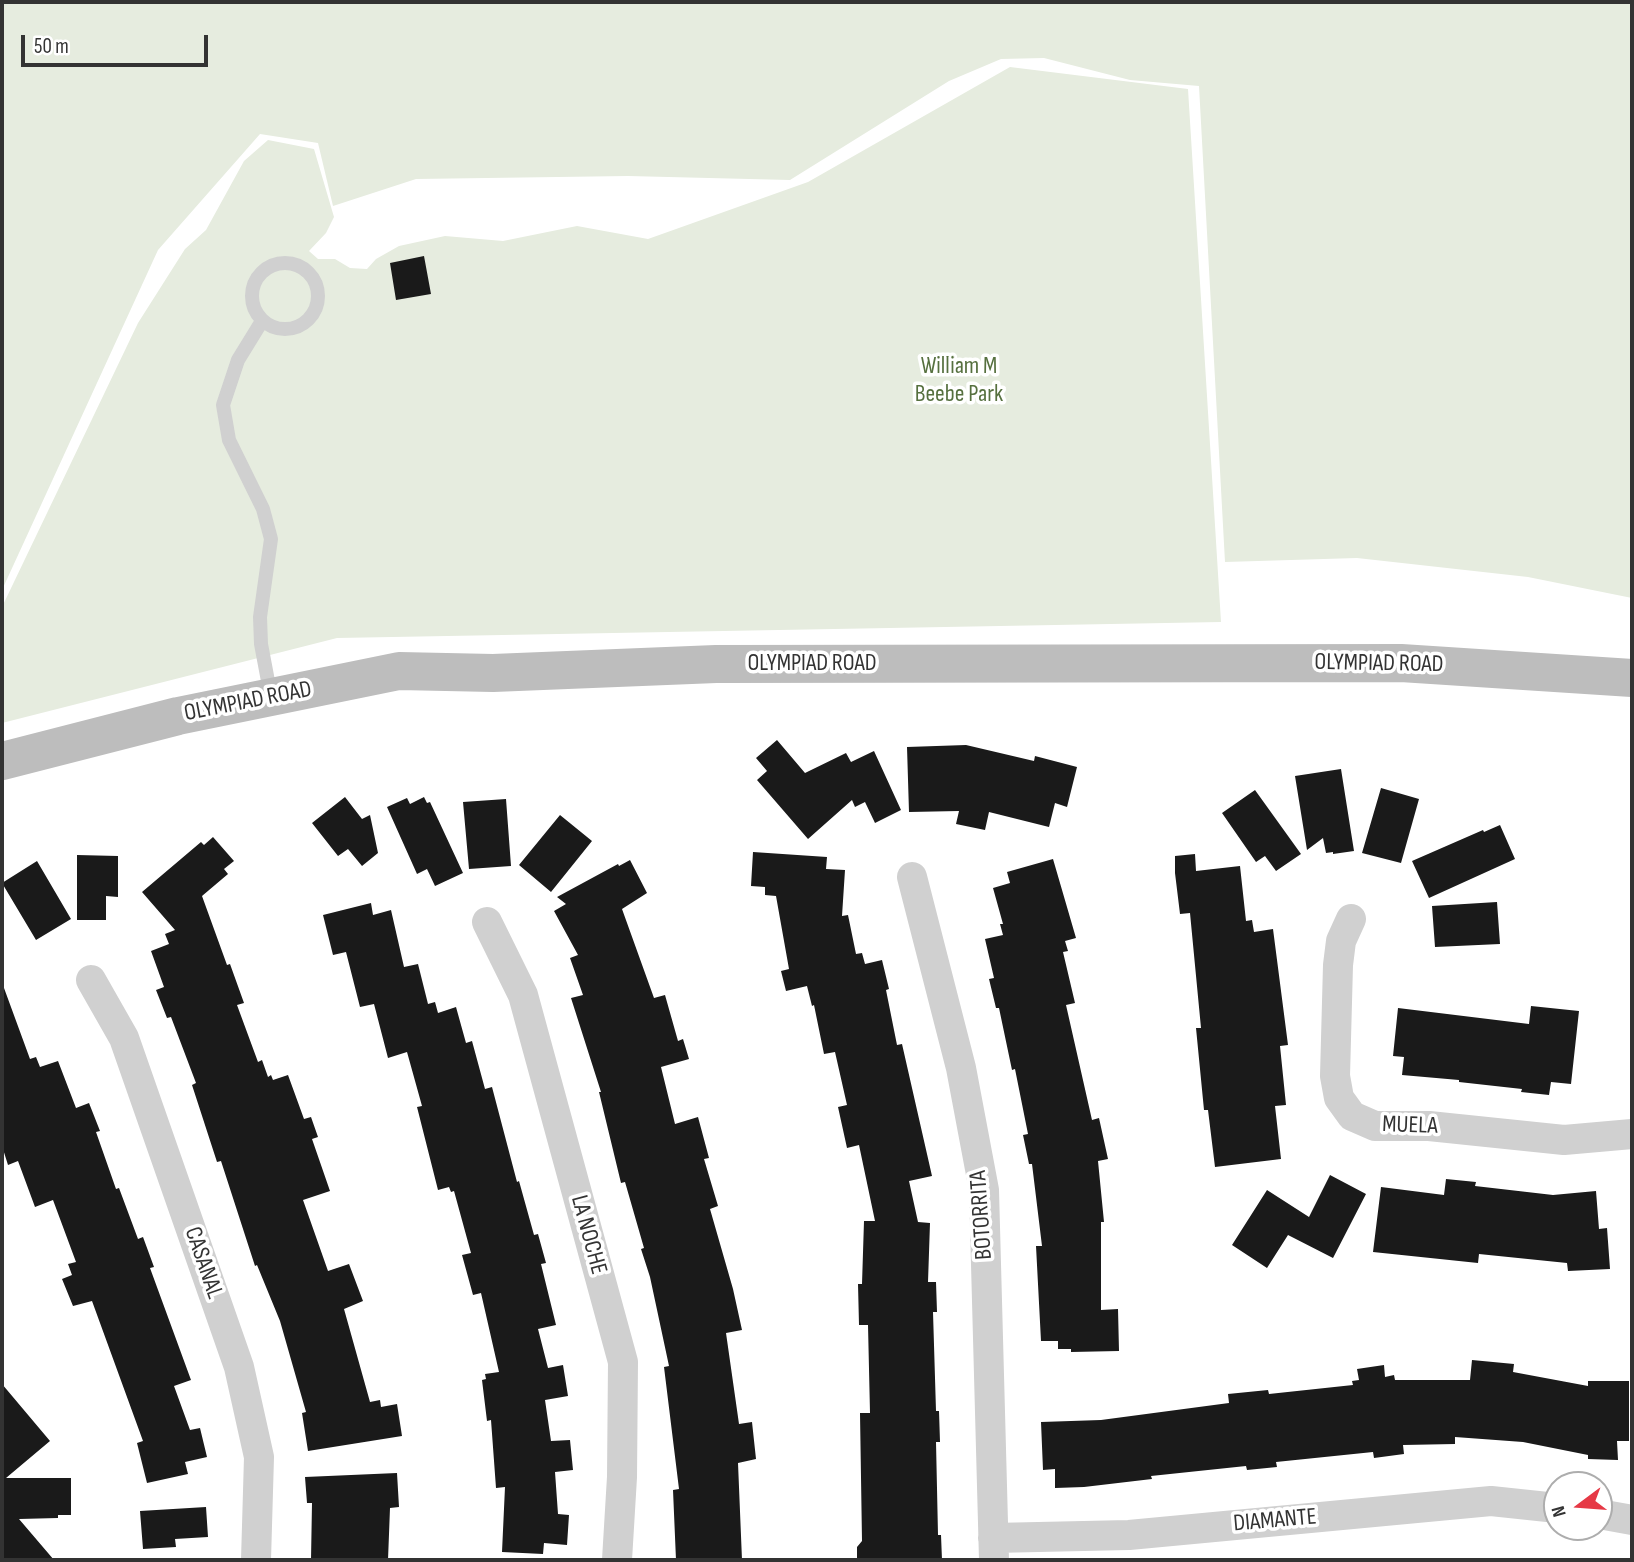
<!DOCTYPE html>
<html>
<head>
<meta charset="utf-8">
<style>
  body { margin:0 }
  #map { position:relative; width:1634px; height:1562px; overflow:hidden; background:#fff; font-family:"Sofia Sans Condensed",sans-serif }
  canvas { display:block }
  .frame { position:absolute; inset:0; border:4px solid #333; pointer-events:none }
  .north { position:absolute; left:1543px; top:1471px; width:70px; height:70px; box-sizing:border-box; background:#fff; border:2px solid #adadad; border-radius:50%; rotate:254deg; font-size:19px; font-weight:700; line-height:28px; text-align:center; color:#333 }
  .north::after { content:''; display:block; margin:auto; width:24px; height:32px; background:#e63946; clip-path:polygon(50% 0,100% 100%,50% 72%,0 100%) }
  .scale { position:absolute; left:21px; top:35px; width:187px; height:32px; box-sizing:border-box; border:4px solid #333; border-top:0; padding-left:9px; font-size:21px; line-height:24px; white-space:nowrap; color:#333; -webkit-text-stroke:5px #fff; paint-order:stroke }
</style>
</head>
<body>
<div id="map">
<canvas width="1634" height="1562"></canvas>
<div class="frame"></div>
<div class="north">N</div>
<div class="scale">50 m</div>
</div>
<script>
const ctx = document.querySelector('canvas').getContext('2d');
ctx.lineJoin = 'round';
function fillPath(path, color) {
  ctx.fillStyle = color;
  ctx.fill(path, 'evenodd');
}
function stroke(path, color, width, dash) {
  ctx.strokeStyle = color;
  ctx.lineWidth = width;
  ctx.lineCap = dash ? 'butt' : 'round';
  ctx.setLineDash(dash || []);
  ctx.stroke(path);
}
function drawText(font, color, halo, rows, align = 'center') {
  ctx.font = font + ' "Sofia Sans Condensed",sans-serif';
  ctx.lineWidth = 7;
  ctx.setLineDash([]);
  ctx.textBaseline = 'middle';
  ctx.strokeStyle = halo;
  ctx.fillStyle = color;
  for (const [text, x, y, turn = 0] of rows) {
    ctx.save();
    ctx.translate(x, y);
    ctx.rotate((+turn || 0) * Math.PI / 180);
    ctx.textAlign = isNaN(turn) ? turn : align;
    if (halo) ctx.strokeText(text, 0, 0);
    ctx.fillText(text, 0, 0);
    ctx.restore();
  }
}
const green = new Path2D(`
  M 2,2 L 1632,2 L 1632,598 L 1528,577 L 1357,558 L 1225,562 L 1199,86 L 1130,80 L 1044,58 L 1001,59 L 949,81 L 790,180 L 628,176 L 416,179 L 333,206 L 318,143 L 260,134 L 158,250 L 2,590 Z
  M 1010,67 L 1188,89 L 1221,622 L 337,638 L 2,723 L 2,607 L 138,323 L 185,249 L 206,230 L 244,161 L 268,140 L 314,149 L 334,217 L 326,233 L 309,251 L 318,259 L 335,259 L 350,268 L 367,269 L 376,259 L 399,246 L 445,236 L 503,241 L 577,226 L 648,239 L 808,182 Z`);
const building = new Path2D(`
  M 424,256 L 431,294 L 396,300 L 390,263 Z
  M 777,740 L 805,773 L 846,753 L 851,762 L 874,751 L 901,810 L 875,823 L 865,802 L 855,807 L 852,800 L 808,839 L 757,780 L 767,771 L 756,758 Z
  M 966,745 L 1034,761 L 1035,756 L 1077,767 L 1067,807 L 1055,803 L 1049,827 L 989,812 L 985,830 L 956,824 L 959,811 L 909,812 L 907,747 Z
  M 1341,769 L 1354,851 L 1333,854 L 1333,852 L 1326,853 L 1323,838 L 1307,850 L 1295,776 Z
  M 1381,788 L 1419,799 L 1401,863 L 1362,853 Z
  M 1255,790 L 1301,854 L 1276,871 L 1265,856 L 1256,862 L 1222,813 Z
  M 345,797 L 362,819 L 370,815 L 378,853 L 362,866 L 348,849 L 338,856 L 312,823 Z
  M 424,797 L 427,803 L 430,802 L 463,873 L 435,886 L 427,869 L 417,874 L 387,807 L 407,798 L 410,804 Z
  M 506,799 L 511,866 L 469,869 L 463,802 Z
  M 560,815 L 592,841 L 551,892 L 519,865 Z
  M 1500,825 L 1515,859 L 1429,898 L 1412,861 L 1483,830 L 1484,832 Z
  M 213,837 L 234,861 L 224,869 L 228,874 L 202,896 L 227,965 L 230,964 L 244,1003 L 237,1005 L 258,1062 L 262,1060 L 268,1077 L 271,1075 L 273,1080 L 288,1075 L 304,1119 L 311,1117 L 318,1137 L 312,1139 L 330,1191 L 303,1200 L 328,1271 L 349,1264 L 363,1301 L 344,1309 L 370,1402 L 380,1400 L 381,1407 L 397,1404 L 402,1436 L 308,1451 L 302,1413 L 306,1412 L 280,1321 L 257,1265 L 255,1266 L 221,1161 L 217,1162 L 192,1085 L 196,1083 L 171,1017 L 167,1018 L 156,990 L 164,987 L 151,951 L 169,944 L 165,934 L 175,930 L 142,892 L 201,842 L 204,845 Z
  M 753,852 L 827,857 L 826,869 L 845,870 L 842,916 L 848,915 L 856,954 L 862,953 L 865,964 L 882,960 L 889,989 L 886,990 L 897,1045 L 902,1044 L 932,1176 L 909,1181 L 918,1222 L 930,1223 L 928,1282 L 936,1282 L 937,1312 L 933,1312 L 936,1411 L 939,1411 L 940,1442 L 936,1442 L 938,1535 L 941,1535 L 942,1560 L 857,1560 L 857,1547 L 862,1541 L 860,1413 L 870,1413 L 868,1325 L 859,1325 L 858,1284 L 862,1284 L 864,1221 L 875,1221 L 859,1145 L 847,1148 L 838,1107 L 847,1105 L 835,1052 L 824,1054 L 814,1005 L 812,1006 L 807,986 L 786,991 L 781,971 L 789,969 L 776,896 L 765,895 L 765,887 L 751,886 Z
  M 1195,854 L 1196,871 L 1240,866 L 1246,921 L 1252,920 L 1254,932 L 1273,929 L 1288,1045 L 1280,1046 L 1286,1105 L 1275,1106 L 1281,1159 L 1215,1167 L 1208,1110 L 1204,1110 L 1196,1028 L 1201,1028 L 1190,913 L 1180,914 L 1175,873 L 1175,856 Z
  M 77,855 L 118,856 L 118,897 L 106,896 L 106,920 L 77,920 Z
  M 1053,859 L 1076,938 L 1065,941 L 1068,951 L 1063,952 L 1075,1003 L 1066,1005 L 1092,1120 L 1099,1118 L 1108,1159 L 1098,1161 L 1104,1222 L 1101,1222 L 1101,1310 L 1118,1309 L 1119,1351 L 1071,1352 L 1071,1349 L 1058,1349 L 1058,1341 L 1041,1341 L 1036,1246 L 1042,1246 L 1032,1164 L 1029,1164 L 1023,1135 L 1028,1134 L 1015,1069 L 1012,1070 L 999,1008 L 996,1008 L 989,979 L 994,978 L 985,939 L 1003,935 L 1000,924 L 1003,924 L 993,888 L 1010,883 L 1007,872 Z
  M 630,860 L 647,893 L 622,909 L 654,998 L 665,995 L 678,1041 L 683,1039 L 689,1059 L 661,1067 L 675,1124 L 698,1117 L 709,1158 L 704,1159 L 718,1206 L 710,1209 L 733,1289 L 742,1330 L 726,1333 L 739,1424 L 752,1422 L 756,1459 L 738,1463 L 742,1560 L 676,1560 L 673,1490 L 679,1489 L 664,1367 L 669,1366 L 650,1277 L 641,1249 L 644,1248 L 625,1182 L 621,1183 L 599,1092 L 601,1092 L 571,998 L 583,995 L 570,958 L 578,955 L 554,911 L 566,904 L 557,897 L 618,864 L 619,866 Z
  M 37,861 L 71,919 L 36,940 L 2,883 Z
  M 1497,902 L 1500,944 L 1435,947 L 1432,906 Z
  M 371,903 L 373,915 L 391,910 L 404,967 L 418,964 L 428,1004 L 435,1002 L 438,1013 L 456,1007 L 466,1043 L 472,1041 L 485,1089 L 492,1087 L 517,1182 L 519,1181 L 534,1235 L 538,1234 L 546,1263 L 541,1264 L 556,1325 L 538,1329 L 548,1368 L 563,1365 L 568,1396 L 545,1400 L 551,1441 L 570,1440 L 573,1470 L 555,1472 L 558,1514 L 569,1515 L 567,1545 L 544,1543 L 543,1554 L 502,1552 L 505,1487 L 496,1488 L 491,1420 L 487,1421 L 482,1380 L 486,1379 L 485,1374 L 499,1372 L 481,1293 L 473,1295 L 462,1255 L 471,1253 L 454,1191 L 451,1192 L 449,1187 L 438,1190 L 417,1107 L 422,1106 L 407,1052 L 388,1058 L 374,1004 L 360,1007 L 346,952 L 333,955 L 323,915 Z
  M 2,988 L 4,988 L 30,1059 L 36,1057 L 40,1067 L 58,1061 L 76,1108 L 89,1103 L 100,1131 L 96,1132 L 116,1189 L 119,1188 L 138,1239 L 143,1237 L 154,1267 L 150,1268 L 191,1380 L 174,1386 L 190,1430 L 200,1428 L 207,1457 L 185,1462 L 188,1474 L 147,1483 L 137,1443 L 143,1441 L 92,1301 L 73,1306 L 62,1279 L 72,1275 L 68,1264 L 76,1262 L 53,1200 L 35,1207 L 18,1161 L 8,1165 L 2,1146 Z
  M 1531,1006 L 1579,1011 L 1571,1084 L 1551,1082 L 1549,1095 L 1521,1092 L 1522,1089 L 1459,1082 L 1459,1080 L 1402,1075 L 1404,1057 L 1393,1056 L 1398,1008 L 1529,1024 Z
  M 1330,1175 L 1366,1194 L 1333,1258 L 1288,1235 L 1267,1268 L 1232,1245 L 1267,1190 L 1309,1217 Z
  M 1446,1179 L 1476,1182 L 1475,1186 L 1553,1195 L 1596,1191 L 1599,1229 L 1607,1228 L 1610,1269 L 1568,1271 L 1567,1263 L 1479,1254 L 1478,1263 L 1373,1252 L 1381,1187 L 1444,1195 Z
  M 1472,1360 L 1514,1364 L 1513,1372 L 1588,1386 L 1588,1381 L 1629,1381 L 1629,1441 L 1617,1441 L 1618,1460 L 1588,1459 L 1588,1455 L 1523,1442 L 1455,1437 L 1455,1444 L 1403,1445 L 1404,1454 L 1374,1458 L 1373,1452 L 1276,1462 L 1277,1467 L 1247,1470 L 1246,1466 L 1151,1476 L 1152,1479 L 1084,1487 L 1055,1488 L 1055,1469 L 1043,1470 L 1041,1422 L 1101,1420 L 1229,1403 L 1228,1394 L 1268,1390 L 1269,1394 L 1353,1385 L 1352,1381 L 1359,1380 L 1357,1369 L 1384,1365 L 1385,1377 L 1394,1375 L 1395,1380 L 1470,1380 Z
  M 2,1384 L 50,1441 L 6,1478 L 71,1478 L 71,1515 L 58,1515 L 58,1518 L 19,1519 L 54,1560 L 2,1560 Z
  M 397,1473 L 399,1507 L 390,1508 L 388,1560 L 311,1560 L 312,1503 L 307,1503 L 305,1477 Z
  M 206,1507 L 208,1537 L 175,1539 L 176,1547 L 143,1549 L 140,1511 Z`);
const lane = new Path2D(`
  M252 296a33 33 0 1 1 66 0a33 33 0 1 1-66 0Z
  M 262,321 L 238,360 L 223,405 L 229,440 L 263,509 L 271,539 L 260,617 L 261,644 L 271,697`);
const street = new Path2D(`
  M 912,877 L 961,1068 L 984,1190 L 994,1560
  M 1351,919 L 1341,941 L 1338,965 L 1335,1076 L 1339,1098 L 1352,1116 L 1375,1126 L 1429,1126 L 1564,1140 L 1632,1134
  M 487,922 L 523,995 L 623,1362 L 622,1477 L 617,1560
  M 91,980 L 124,1038 L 239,1367 L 259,1457 L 256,1560
  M 1599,1514 L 1632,1520
  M 993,1538 L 1129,1535 L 1491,1501 L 1557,1508`);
const secondary = new Path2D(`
  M 2,761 L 178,716 L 399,671 L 493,673 L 716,664 L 1401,663 L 1632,678`);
const parkNames = [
  ["William M",959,367],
  ["Beebe Park",959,395]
];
const streetNames = [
  ["OLYMPIAD ROAD",812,664],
  ["OLYMPIAD ROAD",1379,664,1],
  ["OLYMPIAD ROAD",248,702,-11],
  ["MUELA",1410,1126,2],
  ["BOTORRITA",982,1215,-94],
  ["LA NOCHE",588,1235,75],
  ["CASANAL",203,1263,71],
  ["DIAMANTE",1275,1521,-5]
];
fillPath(green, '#e6ecdf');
fillPath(building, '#1a1a1a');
stroke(lane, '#d0d0d0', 14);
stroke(street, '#d0d0d0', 30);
stroke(secondary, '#bdbdbd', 38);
drawText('24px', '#56703f', '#fff', parkNames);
drawText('24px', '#333', '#fff', streetNames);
</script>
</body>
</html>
